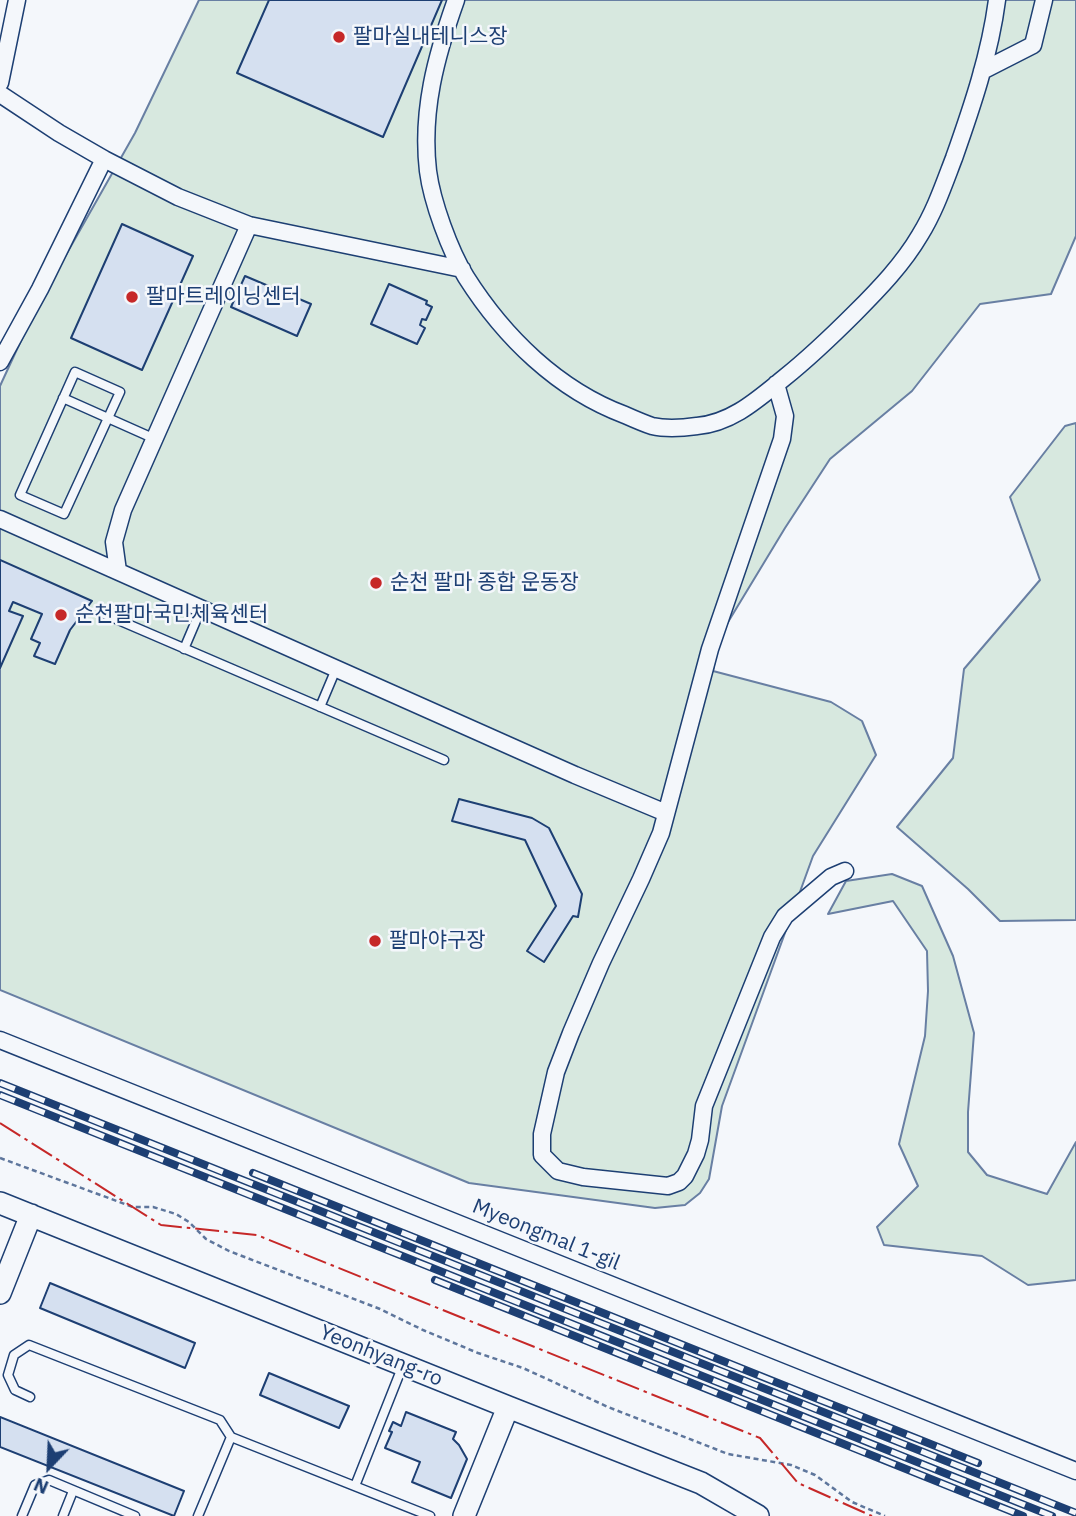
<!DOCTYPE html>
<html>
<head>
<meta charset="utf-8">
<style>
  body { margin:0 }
  #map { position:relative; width:1076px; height:1516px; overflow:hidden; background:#f4f7fb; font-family:"IBM Plex Sans",sans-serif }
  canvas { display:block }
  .north { position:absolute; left:14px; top:1432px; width:70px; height:70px; -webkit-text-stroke:5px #f4f7fb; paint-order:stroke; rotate:203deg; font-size:19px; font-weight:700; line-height:28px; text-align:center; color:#1d3f73 }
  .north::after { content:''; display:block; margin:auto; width:24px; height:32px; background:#1d3f73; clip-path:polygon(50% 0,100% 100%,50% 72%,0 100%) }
</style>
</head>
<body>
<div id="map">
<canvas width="1076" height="1516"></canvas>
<div class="north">N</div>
</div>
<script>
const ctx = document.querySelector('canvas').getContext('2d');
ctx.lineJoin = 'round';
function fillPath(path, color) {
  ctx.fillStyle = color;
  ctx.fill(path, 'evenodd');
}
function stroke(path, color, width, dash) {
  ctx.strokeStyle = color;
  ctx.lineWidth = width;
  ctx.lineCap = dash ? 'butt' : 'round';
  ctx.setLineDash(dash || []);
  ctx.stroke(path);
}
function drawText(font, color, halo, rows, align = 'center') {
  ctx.font = font + ' "IBM Plex Sans","Noto Sans KR",sans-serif';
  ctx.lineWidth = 5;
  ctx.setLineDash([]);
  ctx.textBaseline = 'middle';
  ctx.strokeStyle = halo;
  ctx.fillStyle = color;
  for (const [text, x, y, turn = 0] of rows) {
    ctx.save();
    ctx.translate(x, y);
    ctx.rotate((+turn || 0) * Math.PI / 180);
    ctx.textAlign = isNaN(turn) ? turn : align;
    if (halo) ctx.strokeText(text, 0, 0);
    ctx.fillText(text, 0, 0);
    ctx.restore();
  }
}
const green = new Path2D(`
  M 199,0 L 1076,0 L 1076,236 L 1051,294 L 980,304 L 912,391 L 830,459 L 785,528 L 719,637 L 713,671 L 831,702 L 862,721 L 876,755 L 813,856 L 722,1106 L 709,1179 L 700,1193 L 685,1205 L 655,1208 L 469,1183 L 0,990 L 0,386 L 37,306 L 135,133 Z
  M 1076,423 L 1076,920 L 1000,921 L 968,889 L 897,827 L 953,758 L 964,669 L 1040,580 L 1010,497 L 1065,426 Z
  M 892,874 L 922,886 L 953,956 L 974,1033 L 968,1112 L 968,1152 L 987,1175 L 1047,1194 L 1076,1142 L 1076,1280 L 1028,1285 L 982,1256 L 884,1245 L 877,1227 L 918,1186 L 899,1144 L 925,1036 L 928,991 L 927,951 L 893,901 L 828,914 L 846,881 Z`);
const building = new Path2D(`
  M 269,0 L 442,0 L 383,137 L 237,73 Z
  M 122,224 L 193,256 L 142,370 L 71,338 Z
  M 245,276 L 311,304 L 297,336 L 231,307 Z
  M 389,284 L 427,301 L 426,304 L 432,307 L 426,320 L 422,319 L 420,325 L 425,328 L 417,344 L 371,324 Z
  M 0,560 L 92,601 L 70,630 L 55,664 L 34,656 L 40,643 L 31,639 L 42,614 L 13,602 L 9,611 L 23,616 L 0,668 Z
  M 459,799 L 532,818 L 549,828 L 582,894 L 578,917 L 573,916 L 544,962 L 527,951 L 556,906 L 525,840 L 452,821 Z
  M 50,1283 L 195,1343 L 185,1368 L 40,1308 Z
  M 269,1373 L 349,1406 L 339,1428 L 260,1395 Z
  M 406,1412 L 456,1432 L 453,1439 L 459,1445 L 467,1459 L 451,1498 L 412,1482 L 420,1462 L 385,1448 L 392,1432 L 389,1431 L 393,1422 L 401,1426 Z
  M 0,1417 L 184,1491 L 174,1516 L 0,1447 Z`);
const path = new Path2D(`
  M 0,1158 L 133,1207 L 153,1207 L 176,1214 L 189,1222 L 206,1239 L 229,1251 L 380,1309 L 423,1330 L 478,1353 L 523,1368 L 608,1407 L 728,1454 L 791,1465 L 815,1475 L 852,1502 L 885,1516`);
const lane = new Path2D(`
  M 75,372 L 120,392 L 64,514 L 20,495 Z
  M 63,398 L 155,439
  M 102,613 L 444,760
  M 184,649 L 201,609
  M 320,707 L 336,669
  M 30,1397 L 15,1390 L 8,1375 L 14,1355 L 29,1345 L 220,1420 L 231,1437
  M 355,1486 L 403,1365
  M 22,1516 L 35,1485 L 49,1480 L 135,1516
  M 63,1516 L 73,1491
  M 198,1516 L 231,1437 L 430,1516`);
const street = new Path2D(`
  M 456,0 C 436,56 421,111 428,171 C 432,202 450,251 466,277 C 504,337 558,390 625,415 C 634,419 643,423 652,426 C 665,429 683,428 697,426 C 732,423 758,399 784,378 C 809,358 832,336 855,313 C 879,289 903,264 920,235 C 935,211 944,184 954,158 C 972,107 990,54 997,0
  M 982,71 L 1033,45 L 1044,0
  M 0,83 L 17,0
  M 0,94 L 59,133 L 104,159 L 40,289 L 0,362
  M 104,159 L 178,197 L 249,225
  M 776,384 L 785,416 L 782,439 L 710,649 L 661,833 L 641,879 L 601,963 L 571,1033 L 556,1072 L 542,1134 L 542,1155 L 558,1171 L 583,1177 L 668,1186 L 679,1182 L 685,1176 L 696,1154 L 700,1140 L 704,1106 L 772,937 L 785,916 L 831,877 L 845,871
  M 0,519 L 575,775 L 666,813
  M 118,571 L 114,542 L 123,510 L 249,225 L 462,269
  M 0,1040 C 358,1185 718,1326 1076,1471`);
const secondary = new Path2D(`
  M 0,1203 L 508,1407 L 701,1483 L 758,1516
  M 0,1293 L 31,1215
  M 464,1516 L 508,1407`);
const rail = new Path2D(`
  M 0,1083 L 1076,1513
  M 0,1095 L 1052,1516
  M 253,1173 L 978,1463
  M 435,1280 L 1023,1516`);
const power = new Path2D(`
  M 0,1123 L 161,1225 L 257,1235 L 760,1438 L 798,1483 L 872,1516`);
const markers = [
  [339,37,7,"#c62828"],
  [132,297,7,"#c62828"],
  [376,583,7,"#c62828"],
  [61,615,7,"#c62828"],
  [375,941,7,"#c62828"]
];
const poiNames = [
  ["팔마실내테니스장",353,37],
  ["팔마트레이닝센터",146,297],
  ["순천 팔마 종합 운동장",390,583],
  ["순천팔마국민체육센터",75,615],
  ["팔마야구장",389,941]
];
const streetNames = [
  ["Myeongmal 1-gil",546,1235,22],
  ["Yeonhyang-ro",381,1356,22]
];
fillPath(green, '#d7e8df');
stroke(green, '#687fa3', 2);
fillPath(building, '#d5e0f0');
stroke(building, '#1d3f73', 2);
stroke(lane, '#1d3f73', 11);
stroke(street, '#1d3f73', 19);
stroke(secondary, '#1d3f73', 24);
stroke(path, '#5e769c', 2.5, [5, 3.5]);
stroke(lane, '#f4f7fb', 8);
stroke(street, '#f4f7fb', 16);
stroke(secondary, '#f4f7fb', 21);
stroke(rail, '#1d3f73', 8);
stroke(rail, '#f4f7fb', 5, [16]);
stroke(power, '#c62828', 2, [24, 5, 3.5, 5]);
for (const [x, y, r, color] of markers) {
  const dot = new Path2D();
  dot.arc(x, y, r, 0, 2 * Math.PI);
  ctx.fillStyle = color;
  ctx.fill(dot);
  stroke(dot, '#f4f7fb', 2.5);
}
drawText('21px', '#1d3f73', '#f4f7fb', poiNames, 'left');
drawText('21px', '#1d3f73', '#f4f7fb', streetNames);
</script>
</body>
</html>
